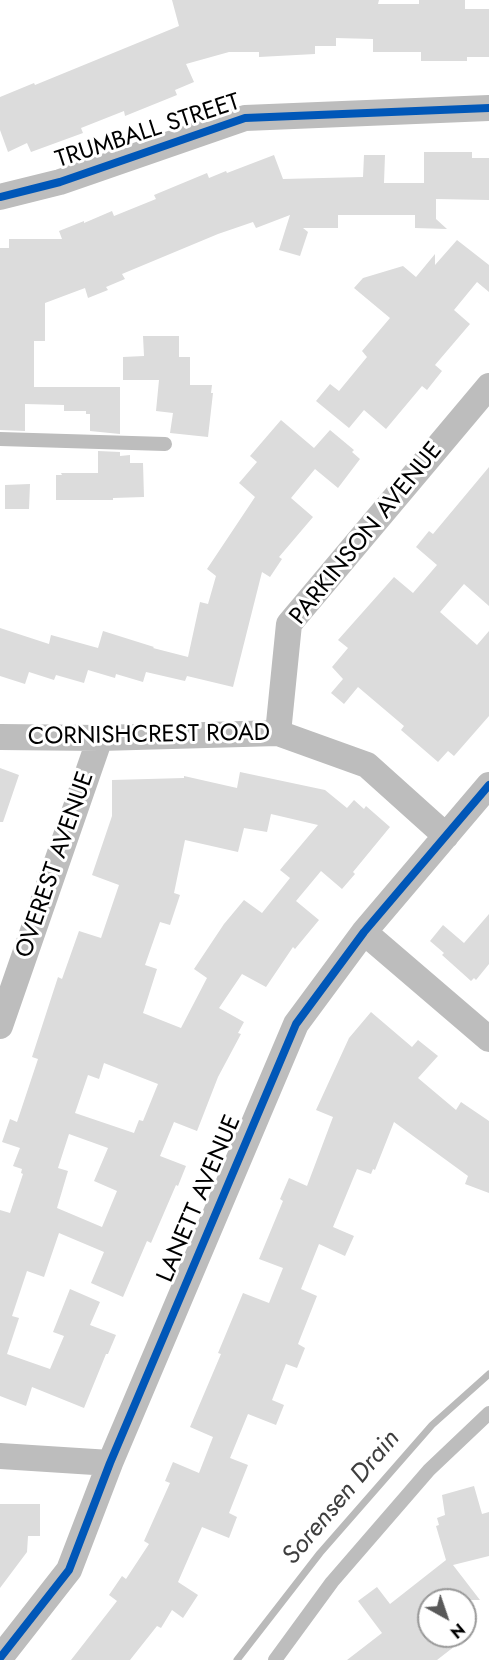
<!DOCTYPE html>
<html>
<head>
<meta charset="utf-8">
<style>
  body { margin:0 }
  #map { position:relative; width:489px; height:1660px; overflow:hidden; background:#fff; font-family:Jost,sans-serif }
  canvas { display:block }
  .north { position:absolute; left:417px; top:1588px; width:60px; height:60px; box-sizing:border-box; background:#fff; border:2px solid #999; border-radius:50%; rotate:140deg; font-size:16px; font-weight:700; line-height:24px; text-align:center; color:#000 }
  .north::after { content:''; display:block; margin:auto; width:21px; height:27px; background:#595959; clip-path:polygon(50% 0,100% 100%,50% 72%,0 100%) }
</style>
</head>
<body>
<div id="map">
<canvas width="489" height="1660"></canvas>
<div class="north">N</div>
</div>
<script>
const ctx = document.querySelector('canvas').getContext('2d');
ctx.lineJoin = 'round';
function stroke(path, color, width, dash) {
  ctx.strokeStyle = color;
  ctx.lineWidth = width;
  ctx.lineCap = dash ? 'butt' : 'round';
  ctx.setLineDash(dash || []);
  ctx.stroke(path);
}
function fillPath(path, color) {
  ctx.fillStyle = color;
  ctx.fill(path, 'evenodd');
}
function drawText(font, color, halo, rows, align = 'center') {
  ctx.font = font + ' Jost,sans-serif';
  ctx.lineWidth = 6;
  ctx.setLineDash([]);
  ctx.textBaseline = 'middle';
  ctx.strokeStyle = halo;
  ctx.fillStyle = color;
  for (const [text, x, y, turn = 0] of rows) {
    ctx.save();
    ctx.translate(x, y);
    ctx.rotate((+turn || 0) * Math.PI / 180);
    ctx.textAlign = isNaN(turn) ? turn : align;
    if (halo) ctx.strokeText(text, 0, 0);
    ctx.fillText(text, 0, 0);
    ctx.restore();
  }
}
const stream = new Path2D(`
  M 237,1660 L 320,1553 L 432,1425 L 489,1374`);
const building = new Path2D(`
  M 172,0 L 379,0 L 378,4 L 419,4 L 419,0 L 465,0 L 465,9 L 489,9 L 489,57 L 467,57 L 467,61 L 421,61 L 421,52 L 373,52 L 373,39 L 336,38 L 336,46 L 315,46 L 315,54 L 259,57 L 259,52 L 229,52 L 186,64 L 194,82 L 175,90 L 177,95 L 125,116 L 124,111 L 81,128 L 83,133 L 31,152 L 27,143 L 8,152 L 0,130 L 0,97 L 34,83 L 35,85 L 179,26 Z
  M 424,152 L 472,152 L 472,158 L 489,158 L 489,200 L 436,199 L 436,219 L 447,229 L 415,228 L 415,215 L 338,215 L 338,228 L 303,228 L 308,232 L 300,256 L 279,250 L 290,215 L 256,228 L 253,222 L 218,234 L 122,274 L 125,279 L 106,287 L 108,290 L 88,298 L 85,288 L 45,303 L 45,341 L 34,341 L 34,387 L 120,387 L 120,434 L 90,431 L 90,414 L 86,414 L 86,411 L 64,411 L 64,405 L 25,404 L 25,431 L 0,430 L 0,248 L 9,248 L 9,239 L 62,239 L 59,231 L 84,221 L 84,223 L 112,211 L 114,216 L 156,199 L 154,195 L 207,173 L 209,178 L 226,171 L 227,173 L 274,155 L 283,179 L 363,177 L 364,155 L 385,155 L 384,183 L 424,183 Z
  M 457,240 L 489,265 L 489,292 L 477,282 L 454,310 L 470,324 L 435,365 L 442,371 L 427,390 L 422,386 L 386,429 L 364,410 L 349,428 L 316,401 L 330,384 L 339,391 L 367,357 L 362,351 L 390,318 L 354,288 L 363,278 L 403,266 L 416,277 L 435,254 L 435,265 Z
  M 143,336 L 179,336 L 179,357 L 190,357 L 190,385 L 212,385 L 211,393 L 213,393 L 208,437 L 170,433 L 173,413 L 156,411 L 159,380 L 123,380 L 123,357 L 144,356 Z
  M 281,420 L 314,448 L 330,430 L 354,450 L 352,452 L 360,459 L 338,488 L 315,469 L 291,498 L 313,517 L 279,557 L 282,559 L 270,577 L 262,572 L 233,687 L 187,676 L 185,681 L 146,672 L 143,682 L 116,674 L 115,678 L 88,670 L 84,683 L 56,675 L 54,680 L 29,672 L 25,684 L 0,676 L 0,628 L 49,644 L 51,635 L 98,648 L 103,631 L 154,647 L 153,648 L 188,657 L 200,602 L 208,604 L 216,576 L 207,569 L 255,497 L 239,483 L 257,462 L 250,456 Z
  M 98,451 L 120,452 L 120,456 L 130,455 L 130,463 L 143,463 L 144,497 L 113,498 L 113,500 L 56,500 L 56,475 L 62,475 L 61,473 L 98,473 Z
  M 489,467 L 489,606 L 464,584 L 440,612 L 477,645 L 489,631 L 489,716 L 454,756 L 448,751 L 438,762 L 401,730 L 404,726 L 358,687 L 344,704 L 331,693 L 343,679 L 332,667 L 348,648 L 338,640 L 394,577 L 413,593 L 437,565 L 416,547 L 429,531 L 433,534 Z
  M 30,484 L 29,509 L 5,509 L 5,485 Z
  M 0,768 L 19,775 L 3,822 L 0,822 Z
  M 240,772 L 325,790 L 347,808 L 354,800 L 364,809 L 366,806 L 390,827 L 353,872 L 355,874 L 342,889 L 321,871 L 296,901 L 319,920 L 295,949 L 293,947 L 266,987 L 242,974 L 219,1008 L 244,1022 L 238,1033 L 241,1034 L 218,1077 L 197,1131 L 174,1122 L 160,1156 L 186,1166 L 178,1186 L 176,1185 L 151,1243 L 147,1241 L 123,1297 L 91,1283 L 104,1252 L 59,1233 L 44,1277 L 27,1271 L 12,1316 L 19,1318 L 7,1354 L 50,1369 L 64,1336 L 53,1332 L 70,1289 L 100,1302 L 90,1325 L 116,1335 L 108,1354 L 106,1354 L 84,1408 L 32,1387 L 26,1406 L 0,1396 L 0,1210 L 10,1213 L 23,1174 L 21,1173 L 22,1169 L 13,1166 L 20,1148 L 2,1142 L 10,1119 L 17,1122 L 38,1059 L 32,1057 L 58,977 L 62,979 L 79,931 L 101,938 L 119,885 L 92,875 L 112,816 L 112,780 L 184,778 L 184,776 L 237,788 ZM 271,814 L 318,825 L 280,870 L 290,878 L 262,913 L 244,900 L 224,924 L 194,969 L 207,978 L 181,1028 L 143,1013 L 157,969 L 145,965 L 160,922 L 170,925 L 180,895 L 174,893 L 185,840 L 238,852 L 244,828 L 267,832 ZM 104,1063 L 158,1084 L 143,1121 L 139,1120 L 134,1133 L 75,1113 L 88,1075 L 99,1079 ZM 69,1134 L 108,1148 L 94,1181 L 117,1191 L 102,1227 L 57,1208 L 68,1171 L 58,1168 Z
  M 489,914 L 489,964 L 476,980 L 474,978 L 471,981 L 442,955 L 444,953 L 430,941 L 443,925 L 464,943 Z
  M 371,1012 L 412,1047 L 418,1040 L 438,1056 L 418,1078 L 456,1110 L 461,1102 L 489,1121 L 489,1193 L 465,1184 L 468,1176 L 394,1122 L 375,1170 L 373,1169 L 371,1174 L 357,1169 L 333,1227 L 354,1236 L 345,1256 L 319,1244 L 301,1289 L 317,1296 L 298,1344 L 305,1348 L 297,1368 L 286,1364 L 272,1400 L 284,1405 L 276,1425 L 248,1414 L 230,1458 L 248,1465 L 229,1513 L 237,1517 L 229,1538 L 202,1527 L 178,1582 L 198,1595 L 183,1618 L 172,1610 L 161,1628 L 157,1626 L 130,1660 L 71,1660 L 117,1601 L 109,1595 L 122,1576 L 126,1579 L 149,1544 L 144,1541 L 170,1483 L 165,1481 L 173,1462 L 199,1473 L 213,1437 L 190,1427 L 221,1354 L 218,1353 L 243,1293 L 269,1303 L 283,1268 L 259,1259 L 283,1201 L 280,1199 L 289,1178 L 307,1186 L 333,1117 L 316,1110 L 349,1038 Z
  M 474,1486 L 482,1514 L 489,1512 L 489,1556 L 453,1565 L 480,1600 L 429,1600 L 429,1636 L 447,1636 L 455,1646 L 437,1660 L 347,1660 L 382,1633 L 358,1601 L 377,1587 L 390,1604 L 446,1560 L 436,1526 L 439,1525 L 437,1518 L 445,1515 L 442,1495 Z
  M 0,1504 L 40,1504 L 40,1536 L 28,1536 L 27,1552 L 0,1588 Z`);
const lane = new Path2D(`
  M 0,439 L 165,444
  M 275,1660 L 332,1582 L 429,1470 L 489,1413`);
const street = new Path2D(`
  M 0,197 L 60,182 L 245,118 L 489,108
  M 278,733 L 289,624 L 489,386
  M 0,737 L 100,738 L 278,733 L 367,765 L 446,836
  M 364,932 L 489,1039
  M 0,1026 L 100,738
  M 0,1456 L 110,1463
  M 0,1658 L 69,1570 L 110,1463 L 296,1024 L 364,932 L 489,785`);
const cycleway = new Path2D(`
  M 0,197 L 60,182 L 245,118 L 489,108
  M 0,1658 L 69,1570 L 110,1463 L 296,1024 L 364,932 L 489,785`);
const streetNames = [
  ["TRUMBALL STREET",148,132,-18],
  ["PARKINSON AVENUE",367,534,-51],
  ["CORNISHCREST ROAD",149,736,-1],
  ["OVEREST AVENUE",56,865,-71],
  ["LANETT AVENUE",200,1199,-67]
];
const waterNames = [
  ["Sorensen Drain",342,1498,-50]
];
stroke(stream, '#bababa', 7);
fillPath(building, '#dcdcdc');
stroke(lane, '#bdbdbd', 14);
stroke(street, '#bdbdbd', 26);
stroke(cycleway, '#0057b8', 8);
drawText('24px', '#000', '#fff', streetNames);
drawText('italic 26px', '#3e3e3e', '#fff', waterNames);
</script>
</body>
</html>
